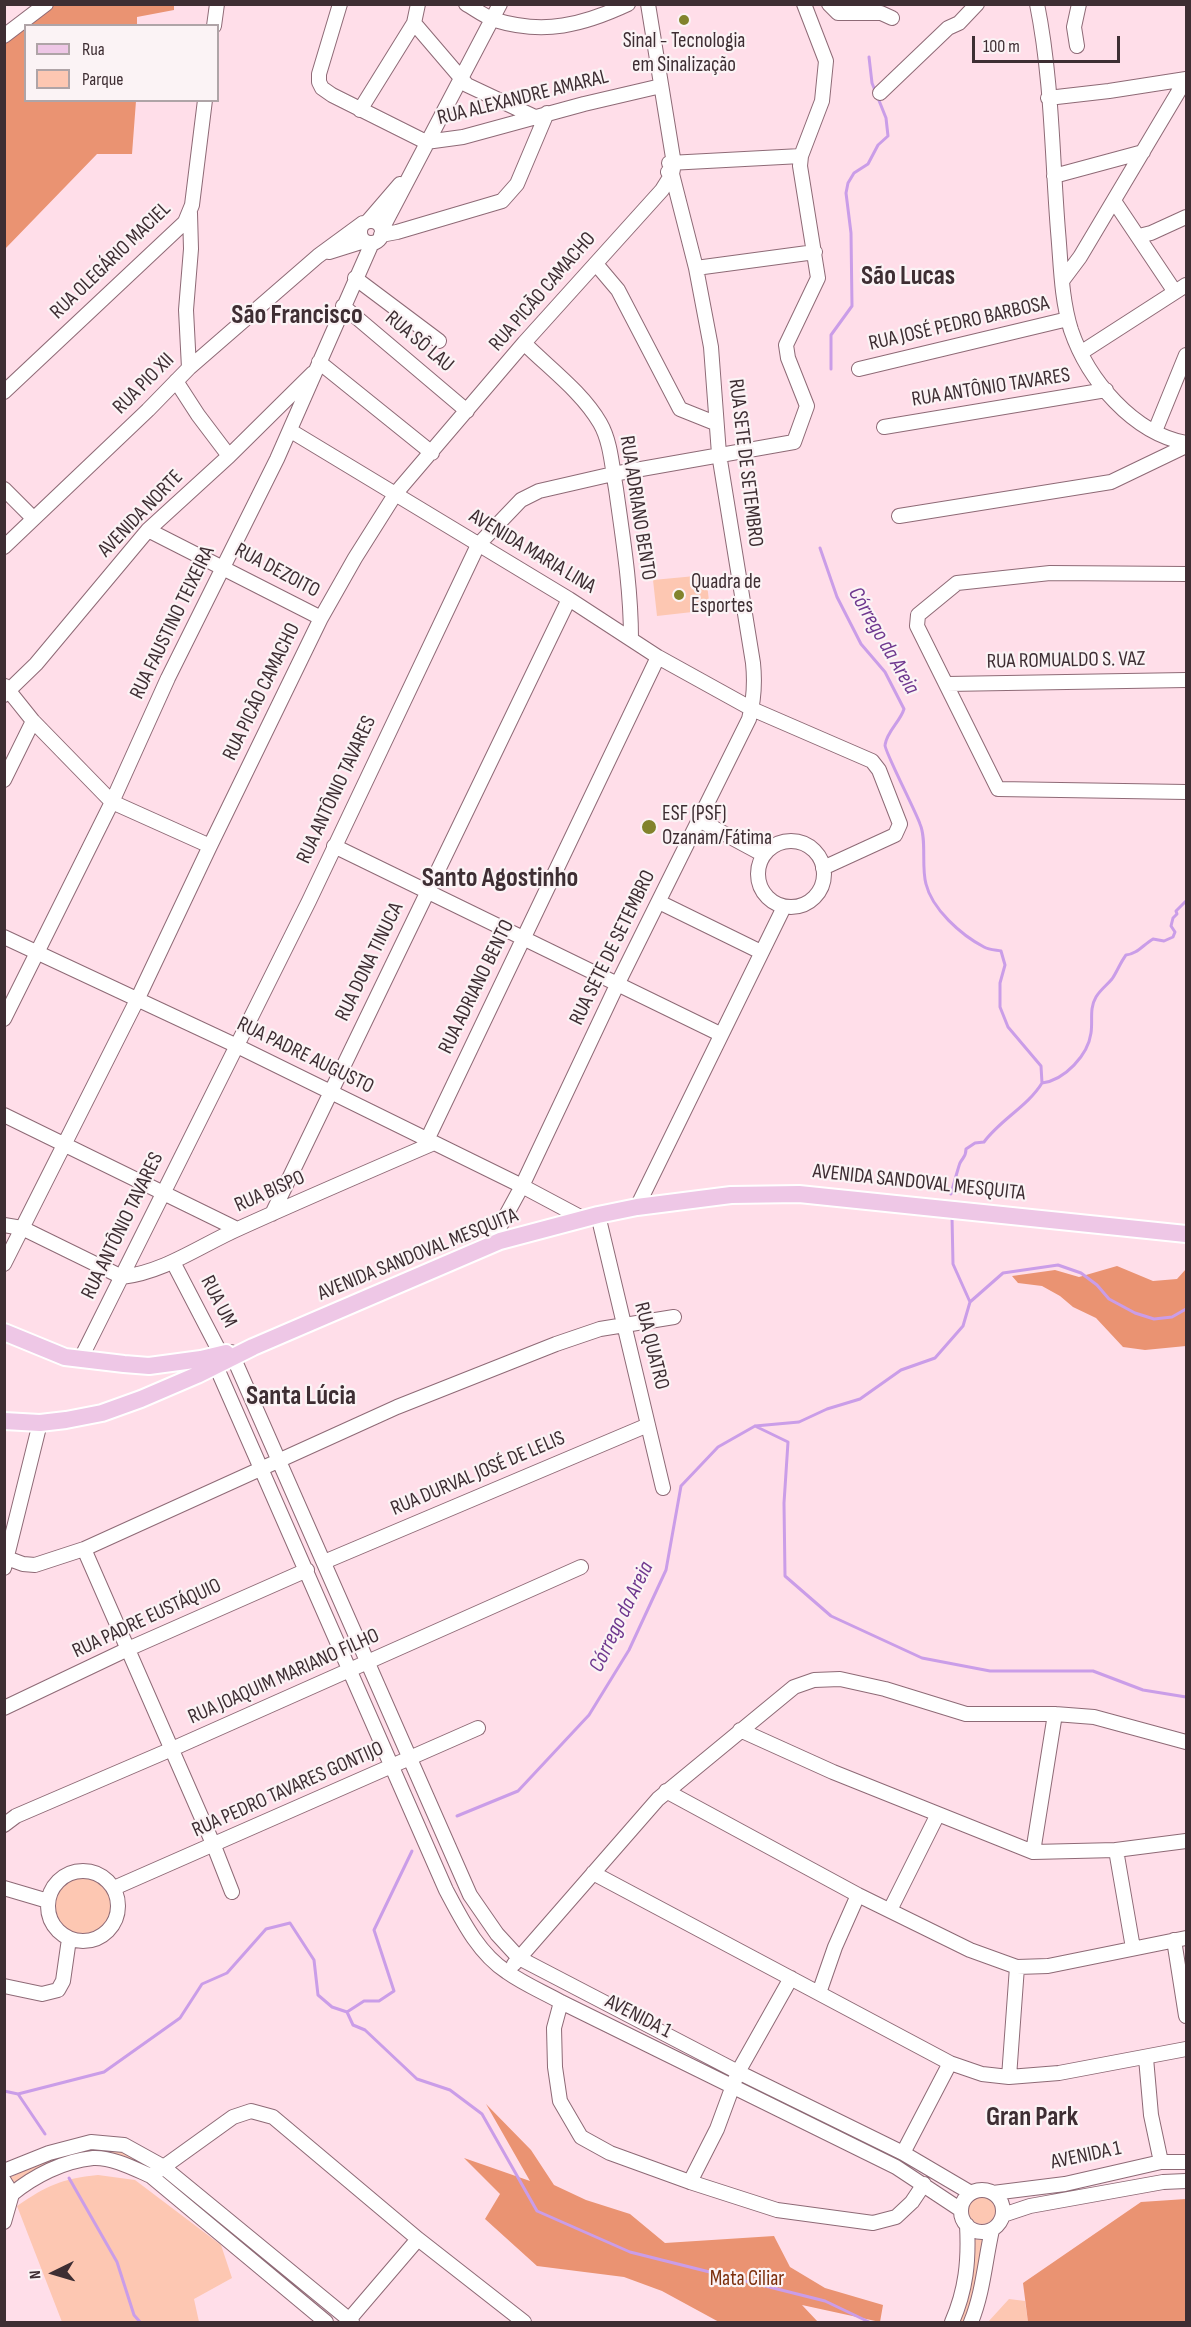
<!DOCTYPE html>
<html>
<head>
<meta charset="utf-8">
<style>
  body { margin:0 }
  #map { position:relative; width:1191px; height:2327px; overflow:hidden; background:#ffdee9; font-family:"Sofia Sans Condensed",sans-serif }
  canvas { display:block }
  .frame { position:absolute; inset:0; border:6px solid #3e2e33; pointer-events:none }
  .legend { position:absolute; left:24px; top:24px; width:195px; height:78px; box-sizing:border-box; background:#fbf3f5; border:2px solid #afa4a7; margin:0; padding:8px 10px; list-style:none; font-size:18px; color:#3e2e33 }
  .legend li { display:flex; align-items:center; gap:12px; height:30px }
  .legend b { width:30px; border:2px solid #afa4a7 }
  .north { position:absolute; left:24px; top:2243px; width:60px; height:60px; -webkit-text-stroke:4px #fbf3f5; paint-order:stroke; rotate:265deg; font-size:16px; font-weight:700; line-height:24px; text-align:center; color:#3e2e33 }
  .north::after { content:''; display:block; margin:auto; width:21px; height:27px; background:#3e2e33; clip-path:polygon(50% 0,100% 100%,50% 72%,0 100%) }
  .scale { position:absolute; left:972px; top:36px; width:148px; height:27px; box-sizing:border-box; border:3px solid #3e2e33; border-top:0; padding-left:8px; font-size:18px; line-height:21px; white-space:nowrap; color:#3e2e33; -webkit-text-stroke:4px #fbf3f5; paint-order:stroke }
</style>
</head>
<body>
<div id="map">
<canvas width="1191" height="2327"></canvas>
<div class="frame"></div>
<ul class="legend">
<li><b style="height:8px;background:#eec7e6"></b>Rua</li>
<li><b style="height:16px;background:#fdc7b2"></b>Parque</li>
</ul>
<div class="north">N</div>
<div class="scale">100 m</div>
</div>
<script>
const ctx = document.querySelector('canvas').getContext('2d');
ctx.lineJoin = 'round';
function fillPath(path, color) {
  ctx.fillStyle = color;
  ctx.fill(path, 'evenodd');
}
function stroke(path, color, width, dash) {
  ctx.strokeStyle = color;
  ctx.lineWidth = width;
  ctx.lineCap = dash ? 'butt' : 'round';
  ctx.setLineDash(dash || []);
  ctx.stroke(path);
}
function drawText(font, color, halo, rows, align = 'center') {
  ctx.font = font + ' "Sofia Sans Condensed",sans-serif';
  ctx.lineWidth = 4.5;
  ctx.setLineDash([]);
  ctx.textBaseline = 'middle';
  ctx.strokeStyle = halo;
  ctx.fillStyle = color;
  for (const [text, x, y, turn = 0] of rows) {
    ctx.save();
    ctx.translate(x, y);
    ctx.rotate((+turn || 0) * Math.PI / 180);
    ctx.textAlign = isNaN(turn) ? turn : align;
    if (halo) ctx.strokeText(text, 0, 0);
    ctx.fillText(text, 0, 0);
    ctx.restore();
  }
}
const green = new Path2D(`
  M 706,575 L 710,610 L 657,616 L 653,580 Z
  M54 1906a29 29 0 1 1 58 0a29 29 0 1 1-58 0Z
  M 91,2149 L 123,2151 L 148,2165 L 144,2169 C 137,2165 131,2159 124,2156 C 95,2144 38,2171 12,2183 L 9,2178 L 51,2158 Z
  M 98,2175 L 135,2180 L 221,2245 L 232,2278 L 194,2299 L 199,2322 L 62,2322 L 17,2206 C 48,2185 61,2179 98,2175 Z
  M968 2210a14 14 0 1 1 28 0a14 14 0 1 1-28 0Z
  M 972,2239 L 985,2240 L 980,2255 L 975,2301 L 966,2322 L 959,2322 C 970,2297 977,2266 972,2239 Z
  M 1009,2299 L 1025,2301 L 1028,2322 L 988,2322 Z`);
const forest = new Path2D(`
  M 44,5 L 174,5 L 174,10 L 137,17 L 137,25 L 26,26 L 26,100 L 136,101 L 132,154 L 97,154 L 5,249 L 4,27 Z
  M 1117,1266 L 1153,1281 L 1177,1279 L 1186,1269 L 1186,1346 L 1145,1350 L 1123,1347 L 1096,1318 L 1073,1307 L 1060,1296 L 1042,1286 L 1018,1283 L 1012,1276 L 1055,1270 L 1079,1277 Z
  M 486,2104 L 531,2150 L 554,2185 L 586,2200 L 630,2214 L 665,2243 L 774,2236 L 790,2267 L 825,2288 L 883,2305 L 880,2322 L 802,2305 L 818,2322 L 719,2322 L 662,2291 L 624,2277 L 537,2266 L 485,2219 L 500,2194 L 464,2158 L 530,2181 Z
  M 1186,2199 L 1186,2322 L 1028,2322 L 1023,2283 L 1141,2202 Z`);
const stream = new Path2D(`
  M 831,369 L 831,335 L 852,306 L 851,233 L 846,193 L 848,183 L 854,173 L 868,164 L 878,145 L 888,136 L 886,118 L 872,83 L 869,57
  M 820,548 L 837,597 L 861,644 L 885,672 L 904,709 C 900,722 887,731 885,745 C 884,750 916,812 920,824 C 927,840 921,866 926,884 C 932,909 961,935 984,947 C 989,950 996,950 1001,951 L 1005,965 L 1000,983 L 1000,1007 L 1008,1027 L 1041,1066 L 1042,1083
  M 951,1194 C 952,1190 959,1165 960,1163 C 963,1157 966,1157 966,1149 L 975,1143 L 984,1142 C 1000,1120 1028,1106 1042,1083 C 1065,1080 1088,1055 1091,1033 C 1093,1020 1089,1009 1096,997 C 1100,990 1107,985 1112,979 C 1117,972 1120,963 1126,955 C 1137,954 1143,945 1153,939 L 1164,941 L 1173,937 L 1175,932 L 1171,926 L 1173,918 L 1177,914 L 1176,911 L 1186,901
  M 970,1302 L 1003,1273 L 1058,1265 L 1081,1273 L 1097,1285 L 1109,1299 L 1135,1313 L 1154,1319 L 1172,1317 L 1186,1309
  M 755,1426 L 788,1442 L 784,1503 L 785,1576 L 831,1616 L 922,1658 L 990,1671 L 1093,1671 L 1143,1690 L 1186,1697
  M 457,1816 L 518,1791 L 589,1715 L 629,1650 L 666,1570 L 681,1486 L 718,1447 L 755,1426 L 799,1422 L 827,1409 L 860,1399 L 901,1370 L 935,1358 L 963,1326 L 970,1302 L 953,1264 L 952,1217
  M 347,2012 L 353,2025 L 365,2030 L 417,2079 L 450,2090 L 482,2114 L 537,2211 L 630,2252 L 825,2301 L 869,2322
  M 4,2091 L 18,2094 L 104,2072 L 180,2018 L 202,1984 L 227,1973 L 266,1929 L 290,1923 L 314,1960 L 318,1995 L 332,2007 L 347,2012 L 364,2001 L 379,2001 L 394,1991 L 374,1930 L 412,1851
  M 18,2094 L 45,2134
  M 69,2178 L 117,2262 L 134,2315 L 140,2322`);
const minor = new Path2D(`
  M 340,4 L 319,74 L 319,82 L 322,88 L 332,95 L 426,142 L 463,137 L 584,104 L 661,86
  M 466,4 C 475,9 485,17 495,20 C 544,35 583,25 628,4
  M 829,4 L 838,13 L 881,13 L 892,18
  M 1037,4 C 1052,78 1052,156 1058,231 C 1061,264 1061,298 1071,330 C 1088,380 1133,433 1186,443
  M 414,23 L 467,85 L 535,117
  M 214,26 L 217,4
  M 4,36 L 46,4
  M 1077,46 L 1074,27 L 1079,4
  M 880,93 L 948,28 L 959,23 L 977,4
  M 1048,98 L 1109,91 L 1186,79
  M 360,110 L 414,23 L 418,4
  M 669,163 L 801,156
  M 1054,176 L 1143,152
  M 1114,201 L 1175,292
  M 369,220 L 400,184
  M360 232a11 11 0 1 1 22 0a11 11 0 1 1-22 0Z
  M 382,229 L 500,4
  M 381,235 L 397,232 L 502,201 L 517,184 L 547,113
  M 1139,236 L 1151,233 L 1186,217
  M 329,252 L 364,241
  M 596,264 L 618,290 L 680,409 L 715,423
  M 696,268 L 815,252
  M 355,278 L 439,341
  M 1062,281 L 1080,257 L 1186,79
  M 343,306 L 467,411
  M 524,343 C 549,368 582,392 600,423 C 611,442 612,467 616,489 C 623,539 631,588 631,639
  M 1082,352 L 1186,285
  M 319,362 L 432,453
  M 189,368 L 186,310 L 191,249 L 190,213
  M 859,369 L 1068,319
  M 176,381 L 198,415 L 229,456
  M 4,392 L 185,222 L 192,205 L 205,100
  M 884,427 L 1106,390
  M 291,431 L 569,599 L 658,657 L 752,709 L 872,761 L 879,770 L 900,824 L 895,835 L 823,868
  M 1155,431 L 1186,355
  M 4,489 L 33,518
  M 899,516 L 1111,482 L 1186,446
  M 148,530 L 321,618
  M 4,547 L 148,410 L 189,368 L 318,256 L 363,223
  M 1186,574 L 1050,573 L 957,583 L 918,615 L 917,626 L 998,789 L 1186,792
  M 947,684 L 1186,680
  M 5,686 L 33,721 L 112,802 L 210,846
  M 4,695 L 36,664 L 148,530 L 229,456 L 313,373
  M 4,780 L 33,721
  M 699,820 L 764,855
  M758 874a33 33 0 1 1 66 0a33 33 0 1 1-66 0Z
  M 334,846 L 720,1034
  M 659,902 L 761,952
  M 4,937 L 235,1045 L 522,1186 L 584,1219
  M 4,1019 L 112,802 L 168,678 L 277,459 L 372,243
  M 4,1115 L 237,1229
  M 427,1140 L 658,657
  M 637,1207 L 784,907
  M 272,1214 L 569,599
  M 598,1215 L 663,1488
  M 4,1225 L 22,1228 L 122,1277 C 165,1272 201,1245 240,1228 C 304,1199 369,1171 434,1143
  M 490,1245 L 522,1186 L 617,985 L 749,719 C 754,700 755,682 753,663 L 719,454 L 711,347 L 696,268 L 672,174 L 668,172
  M 173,1262 L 225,1362
  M 4,1264 L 138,998 L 210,846 L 321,618 L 355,558 L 396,493 L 524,343 L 662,190 L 672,174 L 674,164 L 648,4
  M 231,1352 L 470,1895 L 497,1934 L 519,1958 L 738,2072 L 903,2153 L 971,2193
  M 212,1357 L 446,1890 C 462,1920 478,1953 507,1972 C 524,1984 543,1992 561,2002 L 896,2167 L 961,2210
  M 80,1360 L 309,901 L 478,545 L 521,500 L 539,491 L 613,474 L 794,442 L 807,406 L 788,358 L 786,345 L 818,278 L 800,166 L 801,156 L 822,101 L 826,61 L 804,4
  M 84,1549 L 214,1846 L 232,1892
  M 4,1557 L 23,1564 L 35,1565 L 84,1549 L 397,1407 L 556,1344 L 600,1329 L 674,1317
  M 324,1562 L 648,1425
  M 4,1568 L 40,1423
  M 4,1708 L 128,1649 L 307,1570
  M 740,1730 L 833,1772 L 1033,1852 L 1116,1850 L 1186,1841
  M 666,1791 L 858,1895 L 970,1950 L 1017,1967 L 1048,1966 L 1186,1938
  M 4,1825 L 16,1816 L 172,1749 L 581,1567
  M 1116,1850 L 1133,1948
  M 1033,1852 L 1055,1714
  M48 1906a35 35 0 1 1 70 0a35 35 0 1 1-70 0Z
  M 593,1873 L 950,2063 L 982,2074 L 1009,2077 L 1059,2073 L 1186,2049
  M 4,1888 L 48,1901
  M 114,1888 L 478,1728
  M 890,1910 L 938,1814
  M 1174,1940 L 1186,2016
  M 514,1964 L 658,1799 L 794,1687 L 814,1680 L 840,1679 L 885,1689 L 966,1714 L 1055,1714 L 1094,1717 L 1186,1742
  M 4,1986 L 42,1994 L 58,1990 L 63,1981 L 69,1939
  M 819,1993 L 835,1947 L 858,1895
  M 561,2002 L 554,2028 L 555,2067 L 560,2101 L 581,2137 L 610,2153 L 690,2182 L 777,2210 L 873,2223 L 896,2217 L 912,2202 L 924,2184
  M 1146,2058 L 1151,2115 L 1161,2162
  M 1009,2077 L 1017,1967
  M 903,2153 L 950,2063
  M 4,2171 L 49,2153 L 91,2142 L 124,2145 L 162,2166 L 352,2322
  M 151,2176 L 233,2117 L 251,2111 L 273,2117 L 418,2239 L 524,2322
  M 4,2181 L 12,2194 L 4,2222
  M 690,2182 L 717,2129 L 738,2072 L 791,1978
  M961 2211a21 21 0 1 1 42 0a21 21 0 1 1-42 0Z
  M 993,2193 L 1065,2184 L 1161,2162 L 1186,2162
  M 12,2194 C 34,2176 63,2161 93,2158 C 112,2157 133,2168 151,2176 L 326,2322
  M 1003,2215 L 1030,2206 L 1163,2182 L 1186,2181
  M 347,2322 L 418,2239
  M 952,2322 C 966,2290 969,2261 967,2225
  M 971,2322 C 983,2293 985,2261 992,2230`);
const major = new Path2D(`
  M 4,1332 L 65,1357 L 124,1364 L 149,1366 L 201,1359 L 226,1353
  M 4,1421 L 40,1423 L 66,1420 L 102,1413 L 141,1399 L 197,1375 L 253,1347 L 500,1241 L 598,1215 L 637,1207 L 731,1195 L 799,1194 L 1186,1234`);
const markers = [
  [684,20,6,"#82832c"],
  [679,595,6,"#82832c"],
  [649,827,8,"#82832c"]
];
const poiNames = [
  ["Sinal - Tecnologia",684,42,"center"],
  ["em Sinalização",684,66,"center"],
  ["Quadra de",691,583],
  ["Esportes",691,607],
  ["ESF (PSF)",662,815],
  ["Ozanam/Fátima",662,839]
];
const streetNames = [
  ["RUA ALEXANDRE AMARAL",523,98,-14],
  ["RUA OLEGÁRIO MACIEL",111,261,-44],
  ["RUA PICÃO CAMACHO",543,292,-49],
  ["RUA JOSÉ PEDRO BARBOSA",959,324,-13],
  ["RUA SÔ LAU",419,342,40],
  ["RUA PIO XII",144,384,-45],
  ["RUA ANTÔNIO TAVARES",991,388,-9],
  ["RUA SETE DE SETEMBRO",745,463,83],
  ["RUA ADRIANO BENTO",637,508,81],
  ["AVENIDA NORTE",141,514,-46],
  ["AVENIDA MARIA LINA",532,552,31],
  ["RUA DEZOITO",277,571,28],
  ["RUA FAUSTINO TEIXEIRA",173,623,-64],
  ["RUA ROMUALDO S. VAZ",1066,661,-1],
  ["RUA PICÃO CAMACHO",262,692,-64],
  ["RUA ANTÔNIO TAVARES",337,790,-65],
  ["RUA SETE DE SETEMBRO",613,948,-64],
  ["RUA DONA TINUCA",370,962,-64],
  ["RUA ADRIANO BENTO",477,987,-64],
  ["RUA PADRE AUGUSTO",305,1056,26],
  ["AVENIDA SANDOVAL MESQUITA",919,1183,6],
  ["RUA BISPO",270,1192,-24],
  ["RUA ANTÔNIO TAVARES",123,1226,-64],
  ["AVENIDA SANDOVAL MESQUITA",418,1255,-22],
  ["RUA UM",218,1302,63],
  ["RUA QUATRO",651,1346,76],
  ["RUA DURVAL JOSÉ DE LELIS",478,1474,-23],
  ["RUA PADRE EUSTÁQUIO",147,1619,-25],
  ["RUA JOAQUIM MARIANO FILHO",284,1677,-24],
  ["RUA PEDRO TAVARES GONTIJO",288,1790,-24],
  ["AVENIDA 1",638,2017,27],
  ["AVENIDA 1",1086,2156,-12]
];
const parkNames = [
  ["Mata Ciliar",747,2280]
];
const waterNames = [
  ["Córrego da Areia",883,641,60],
  ["Córrego da Areia",622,1617,-64]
];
const districtNames = [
  ["São Lucas",908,277],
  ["São Francisco",297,316],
  ["Santo Agostinho",500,879],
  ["Santa Lúcia",301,1397],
  ["Gran Park",1032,2118]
];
fillPath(green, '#fdc7b2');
fillPath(forest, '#ea9372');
stroke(stream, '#ca9de8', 3);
stroke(minor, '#8e6a76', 16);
stroke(major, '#fff', 20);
stroke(minor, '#fff', 14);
stroke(major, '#eec7e6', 16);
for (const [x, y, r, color] of markers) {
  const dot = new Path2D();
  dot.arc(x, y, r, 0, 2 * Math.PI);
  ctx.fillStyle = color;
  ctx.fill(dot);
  stroke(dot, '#fbf3f5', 2);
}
drawText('21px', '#3e2e33', '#fbf3f5', poiNames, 'left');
drawText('21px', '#3e2e33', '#fbf3f5', streetNames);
drawText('21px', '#7c2f0c', '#fbf3f5', parkNames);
drawText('italic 22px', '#6f388f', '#fbf3f5', waterNames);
drawText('bold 27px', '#3e2e33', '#fbf3f5', districtNames);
</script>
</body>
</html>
